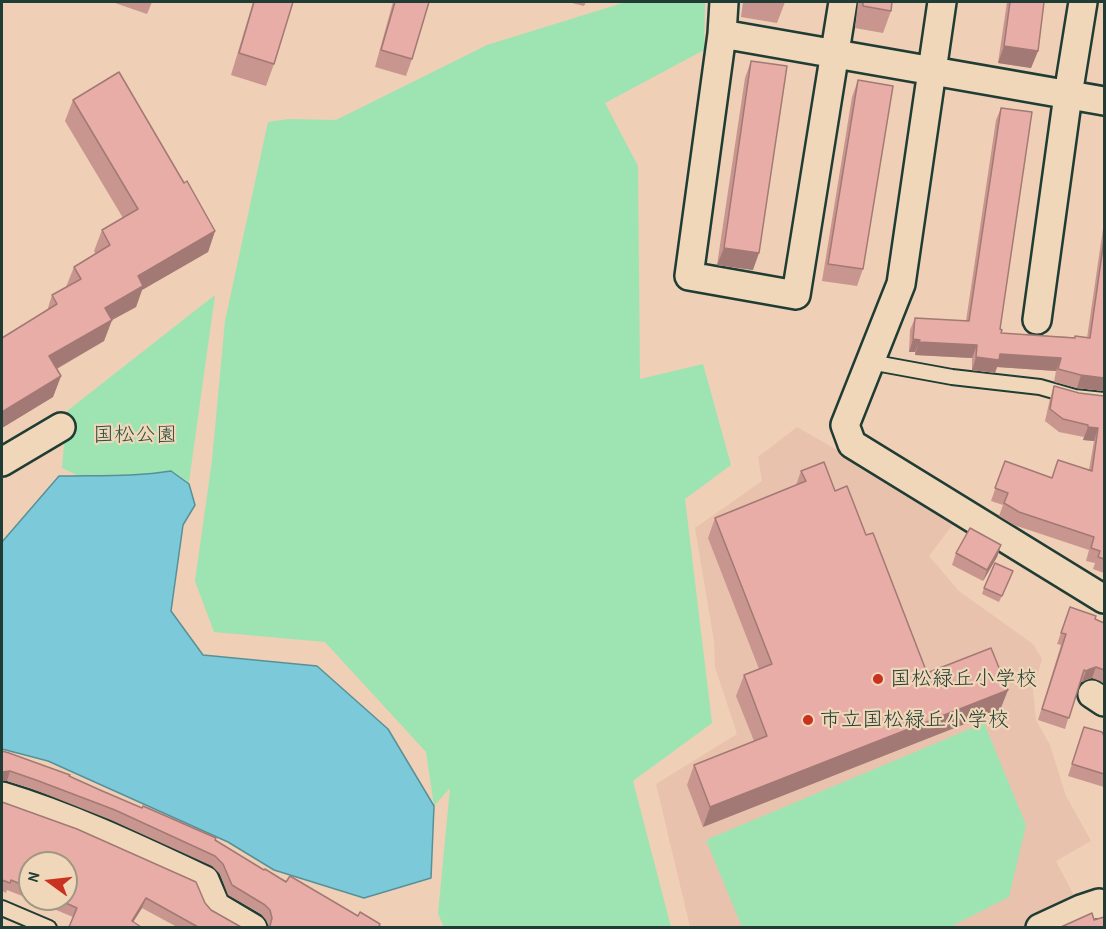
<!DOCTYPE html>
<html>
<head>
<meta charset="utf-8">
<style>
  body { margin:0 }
  #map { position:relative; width:1106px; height:929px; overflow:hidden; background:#efcfb5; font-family:"Patrick Hand",sans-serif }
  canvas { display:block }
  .frame { position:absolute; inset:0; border:3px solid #1f3d34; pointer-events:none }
  .north { position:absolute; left:18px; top:851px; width:60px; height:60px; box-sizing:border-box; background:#f1d7b9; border:2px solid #9d9984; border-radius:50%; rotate:285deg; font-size:16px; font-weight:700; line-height:24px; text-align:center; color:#1f3d34 }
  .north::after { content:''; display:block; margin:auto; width:21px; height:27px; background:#c8321e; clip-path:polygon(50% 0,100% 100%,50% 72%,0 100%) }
</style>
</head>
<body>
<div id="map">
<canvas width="1106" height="929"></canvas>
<div class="frame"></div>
<div class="north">N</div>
</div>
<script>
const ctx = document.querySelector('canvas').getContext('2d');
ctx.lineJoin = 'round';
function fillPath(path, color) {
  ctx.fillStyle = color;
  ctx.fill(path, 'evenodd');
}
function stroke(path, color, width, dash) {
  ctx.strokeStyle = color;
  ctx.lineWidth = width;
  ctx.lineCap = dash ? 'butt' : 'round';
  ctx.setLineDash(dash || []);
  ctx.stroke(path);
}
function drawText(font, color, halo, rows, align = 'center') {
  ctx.font = font + ' "Patrick Hand","Klee One",sans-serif';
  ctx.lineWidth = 4.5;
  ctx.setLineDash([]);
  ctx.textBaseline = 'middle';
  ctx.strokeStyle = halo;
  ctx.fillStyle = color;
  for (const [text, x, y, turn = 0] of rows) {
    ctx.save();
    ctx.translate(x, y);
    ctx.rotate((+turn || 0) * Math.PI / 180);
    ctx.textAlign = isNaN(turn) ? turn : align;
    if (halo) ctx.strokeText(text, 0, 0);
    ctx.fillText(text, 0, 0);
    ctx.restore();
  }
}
const built = new Path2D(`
  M 797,427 L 957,519 L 929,556 L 959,591 L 1033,644 L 1042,659 L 1033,690 L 1036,720 L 1050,745 L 1066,796 L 1091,841 L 1056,861 L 1081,909 L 1034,927 L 690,927 L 656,784 L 737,734 L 715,667 L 714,641 L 695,528 L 762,481 L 758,457 Z`);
const green = new Path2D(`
  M 626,2 L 705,2 L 704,50 L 605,103 L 638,166 L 640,379 L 703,364 L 731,465 L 685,499 L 712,723 L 633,781 L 671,927 L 444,927 L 438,914 L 450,788 L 434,806 L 426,752 L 325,642 L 214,632 L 195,581 L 212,460 L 225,321 L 268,122 L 288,119 L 336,120 L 487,45 Z
  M 215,295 L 183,525 L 62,468 L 67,411 Z
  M 984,723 L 1026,825 L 1009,897 L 950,927 L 742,927 L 706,840 Z`);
const water = new Path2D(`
  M 171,471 L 189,484 L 195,505 L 183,525 L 171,611 L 203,655 L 317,666 L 388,729 L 434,806 L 431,878 L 364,898 L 274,870 L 228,842 L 48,761 L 2,749 L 2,542 L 59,476 C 96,475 134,477 171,471 Z`);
const lane = new Path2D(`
  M 870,362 L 952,377 L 1040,387 L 1075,397 L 1104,400
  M 2,908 L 49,928`);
const street = new Path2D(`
  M 724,2 L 722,34 L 689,276 L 796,295 L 843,2
  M 942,2 L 901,284 L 845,425 L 852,444 L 1104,599
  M 722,34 L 1104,101
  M 1037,320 L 1068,95 L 1083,2
  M 2,462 L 61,427
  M 1092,694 L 1104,702
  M 2,796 C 72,817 139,849 205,880 L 216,906 L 253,928
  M 1040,928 L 1081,909 L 1099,903 L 1104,907`);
const wall = new Path2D(`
  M 116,2 L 152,2 L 147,14 L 115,3 Z
  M 253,2 L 293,2 L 274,64 L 266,86 L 231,75 Z
  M 393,2 L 429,2 L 412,59 L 406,76 L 375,67 Z
  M 568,2 L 586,2 L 584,6 Z
  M 743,2 L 785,2 L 777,23 L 741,17 Z
  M 858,2 L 892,2 L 891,11 L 883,33 L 855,28 Z
  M 1007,2 L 1044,2 L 1038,51 L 1031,68 L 998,63 Z
  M 751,61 L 753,270 L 717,265 L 745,78 Z
  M 858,80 L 863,269 L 857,286 L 822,281 L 852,97 Z
  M 73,100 L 184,183 L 215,231 L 208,252 L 142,290 L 136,307 L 112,320 L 104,341 L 57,369 L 61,376 L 53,397 L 2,428 L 2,338 L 47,311 L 52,295 L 66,287 L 74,267 L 96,254 L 94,251 L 102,230 L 123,218 L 65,121 Z
  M 1001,108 L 1000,329 L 1001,333 L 1087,338 L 1104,222 L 1104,391 L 1077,388 L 1054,382 L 1056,371 L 997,367 L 995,373 L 972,370 L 972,358 L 915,355 L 915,352 L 909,352 L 910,330 L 915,318 L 966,321 L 996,120 Z
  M 1054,386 L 1079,393 L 1104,396 L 1104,573 L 1093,569 L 1095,563 L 1086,561 L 1089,550 L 1014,525 L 999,516 L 1003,505 L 991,501 L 1005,461 L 1051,478 L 1089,470 L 1094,441 L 1083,440 L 1084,437 L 1059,432 L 1045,421 L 1050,399 Z
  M 801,471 L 835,491 L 866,535 L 927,673 L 1008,690 L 1000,710 L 703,827 L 687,785 L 694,765 L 754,741 L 736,696 L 744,675 L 759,669 L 708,538 L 715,518 L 796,485 Z
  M 1001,545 L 997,557 L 983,581 L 952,565 L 956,553 Z
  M 1011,577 L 999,602 L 982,594 L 984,588 Z
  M 1070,607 L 1104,623 L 1104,684 L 1100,681 L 1092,678 L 1086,680 L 1082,682 L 1080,681 L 1065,729 L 1038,720 L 1061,645 L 1057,644 Z
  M 1084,727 L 1104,736 L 1104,787 L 1068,776 Z
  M 2,751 L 69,776 L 215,840 L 264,870 L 380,926 L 269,927 L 266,920 L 261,914 L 228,895 L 220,874 L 212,866 L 111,820 L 33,789 L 7,781 L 2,781 Z
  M 2,802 L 205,903 L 211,910 L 241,927 L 177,927 L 142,908 L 133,922 L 73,917 L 30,899 L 66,899 L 30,863 L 30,899 L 7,890 L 6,893 L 2,891 Z`);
const shadedWall = new Path2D(`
  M 1004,46 L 1038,51 L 1031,68 L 998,63 Z
  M 215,231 L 208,252 L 142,290 L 136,307 L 112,320 L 104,341 L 42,377 L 49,356 L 105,308 L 138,276 Z
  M 724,248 L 759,253 L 753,270 L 717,265 Z
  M 913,339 L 920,340 L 915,352 L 909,352 Z
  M 919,342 L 977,345 L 972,358 L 915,355 Z
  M 1000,354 L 1061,358 L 1056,371 L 997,367 L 995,373 L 972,370 L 976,357 Z
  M 1081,375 L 1104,378 L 1104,391 L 1077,388 Z
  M 61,376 L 53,397 L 2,428 L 2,412 Z
  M 1088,427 L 1098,428 L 1094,441 L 1083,440 Z
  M 1001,545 L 997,557 L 983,581 L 987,570 Z
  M 1096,667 L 1092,678 L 1086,680 L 1082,682 L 1086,671 L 1090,669 Z
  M 1008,690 L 1000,710 L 703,827 L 710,807 Z
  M 3,771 L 10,771 L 7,781 L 2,781 L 2,772 Z
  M 146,898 L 142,908 L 130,927 L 132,921 Z`);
const building = new Path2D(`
  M 254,2 L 293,2 L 274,64 L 239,53 Z
  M 395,2 L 429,2 L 412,59 L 381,50 Z
  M 863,2 L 892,2 L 891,11 L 863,6 Z
  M 1010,2 L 1044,2 L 1038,51 L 1004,46 Z
  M 751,61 L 787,66 L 759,253 L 724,248 Z
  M 119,72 L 184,183 L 187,181 L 215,231 L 138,276 L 143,286 L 105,308 L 112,320 L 49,356 L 61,376 L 2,412 L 2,338 L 57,304 L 52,295 L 81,279 L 74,267 L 110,245 L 102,230 L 138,209 L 73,100 Z
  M 858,80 L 893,86 L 863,269 L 828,264 Z
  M 1001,108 L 1032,112 L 1000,329 L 1002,330 L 1001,333 L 1075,338 L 1075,336 L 1090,338 L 1104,240 L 1104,378 L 1081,375 L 1058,369 L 1061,358 L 1000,354 L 999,360 L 976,357 L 977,345 L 919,342 L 920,340 L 913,339 L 915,318 L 969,321 Z
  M 1054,386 L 1079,393 L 1104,396 L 1104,559 L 1098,557 L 1100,551 L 1091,548 L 1094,537 L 1019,512 L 1004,503 L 1008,493 L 995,488 L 1005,461 L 1052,478 L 1058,460 L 1092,471 L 1098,428 L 1088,427 L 1088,425 L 1063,419 L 1050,409 Z
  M 824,462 L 835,491 L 847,486 L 866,535 L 873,533 L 927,673 L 991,648 L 1008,690 L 710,807 L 694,765 L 767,736 L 744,675 L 772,664 L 715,518 L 806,481 L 801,471 Z
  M 970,528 L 1001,545 L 987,570 L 956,553 Z
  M 995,563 L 1013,571 L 1002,596 L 984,588 Z
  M 1070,607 L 1096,616 L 1095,619 L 1104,623 L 1104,670 L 1096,667 L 1090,669 L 1086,671 L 1084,670 L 1069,718 L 1042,709 L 1066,634 L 1061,633 Z
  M 1084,727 L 1102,732 L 1104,736 L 1104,774 L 1072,764 Z
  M 2,751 L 9,753 L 70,775 L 69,776 L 100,790 L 142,808 L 143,806 L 216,838 L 215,840 L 264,870 L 265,869 L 286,882 L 290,876 L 358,916 L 360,912 L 380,924 L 379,926 L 382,927 L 269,927 L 270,926 L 272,918 L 270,910 L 265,905 L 232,885 L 223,864 L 215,856 L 115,810 L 36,780 L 10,771 L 2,772 Z
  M 2,802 L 77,829 L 196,882 L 205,903 L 211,910 L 241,927 L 198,927 L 146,898 L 132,921 L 141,927 L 69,927 L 77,908 L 57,899 L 66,899 L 66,863 L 30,863 L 30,888 L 11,880 L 10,883 L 2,880 Z
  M 1092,913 L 1094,920 L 1104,917 L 1104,927 L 1061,927 Z`);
const markers = [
  [878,679,6,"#c8321e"],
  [808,720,6,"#c8321e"]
];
const parkNames = [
  ["国松公園",135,435]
];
const poiNames = [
  ["国松緑丘小学校",890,679],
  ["市立国松緑丘小学校",820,720]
];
fillPath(built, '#e9c2ae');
fillPath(green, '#9de4b2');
fillPath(water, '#7cc9da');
stroke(water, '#579198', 1.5);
stroke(lane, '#1f3d34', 18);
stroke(street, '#1f3d34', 32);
stroke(lane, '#f1d7b9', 14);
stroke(street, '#f1d7b9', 27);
fillPath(wall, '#c8958f');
fillPath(shadedWall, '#a27974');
fillPath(building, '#e8ada6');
stroke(building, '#a27974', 1.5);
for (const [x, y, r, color] of markers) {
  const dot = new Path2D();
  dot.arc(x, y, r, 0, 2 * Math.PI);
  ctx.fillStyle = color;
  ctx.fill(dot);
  stroke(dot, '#f1d7b9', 2);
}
drawText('21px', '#2c4e41', '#f1d7b9', parkNames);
drawText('21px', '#1f3d34', '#f1d7b9', poiNames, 'left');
</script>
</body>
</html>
